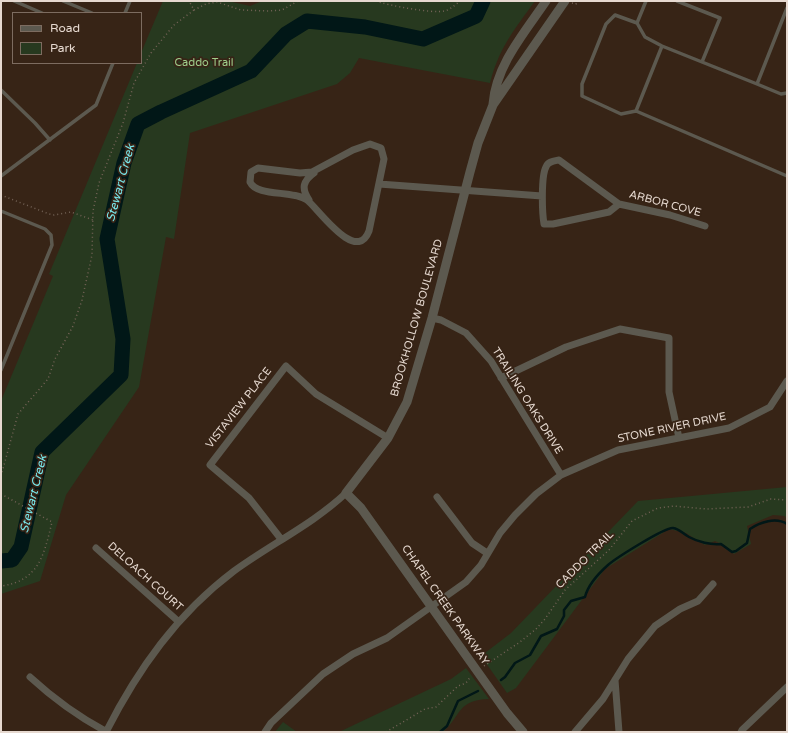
<!DOCTYPE html>
<html>
<head>
<meta charset="utf-8">
<style>
  body { margin:0 }
  #map { position:relative; width:788px; height:733px; overflow:hidden; background:#372416; font-family:"Varela Round",sans-serif }
  canvas { display:block }
  .frame { position:absolute; inset:0; border:2px solid #e6d9d0; pointer-events:none }
  .legend { position:absolute; left:12px; top:12px; width:130px; height:52px; box-sizing:border-box; background:#372416; border:1px solid #7d6c60; margin:0; padding:5px 7px; list-style:none; font-size:12px; color:#e6d9d0 }
  .legend li { display:flex; align-items:center; gap:8px; height:20px }
  .legend b { width:20px; border:1px solid #7d6c60 }
</style>
</head>
<body>
<div id="map">
<canvas width="788" height="733"></canvas>
<div class="frame"></div>
<ul class="legend">
<li><b style="height:5px;background:#5c594f"></b>Road</li>
<li><b style="height:11px;background:#27391f"></b>Park</li>
</ul>
</div>
<script>
const ctx = document.querySelector('canvas').getContext('2d');
ctx.lineJoin = 'round';
function fillPath(path, color) {
  ctx.fillStyle = color;
  ctx.fill(path, 'evenodd');
}
function stroke(path, color, width, dash) {
  ctx.strokeStyle = color;
  ctx.lineWidth = width;
  ctx.lineCap = dash ? 'butt' : 'round';
  ctx.setLineDash(dash || []);
  ctx.stroke(path);
}
function drawText(font, color, halo, rows, align = 'center') {
  ctx.font = font + ' "Varela Round",sans-serif';
  ctx.lineWidth = 3.5;
  ctx.setLineDash([]);
  ctx.textBaseline = 'middle';
  ctx.strokeStyle = halo;
  ctx.fillStyle = color;
  for (const [text, x, y, turn = 0] of rows) {
    ctx.save();
    ctx.translate(x, y);
    ctx.rotate((+turn || 0) * Math.PI / 180);
    ctx.textAlign = isNaN(turn) ? turn : align;
    if (halo) ctx.strokeText(text, 0, 0);
    ctx.fillText(text, 0, 0);
    ctx.restore();
  }
}
const green = new Path2D(`
  M 163,1 L 228,1 L 250,6 L 262,1 L 535,1 C 514,30 499,48 490,83 L 359,58 L 350,73 L 337,84 L 190,133 L 174,239 L 166,237 L 139,387 L 66,495 L 40,581 L 1,594 L 1,401 L 53,276 L 49,274 L 137,63 L 141,63 L 141,53 Z
  M 787,487 L 787,520 L 785,516 L 773,515 L 747,526 L 751,544 L 734,554 L 726,546 L 715,541 L 705,545 L 686,533 L 669,529 L 605,569 L 516,688 L 507,693 L 481,656 L 511,633 L 638,501 Z
  M 466,668 L 489,699 C 457,700 462,715 443,732 L 339,732 L 451,679 Z
  M 283,722 L 297,732 L 275,732 Z`);
const stream = new Path2D(`
  M 501,680 L 505,677 L 515,663 L 530,655 L 541,636 L 557,629 L 564,616 L 564,610 L 571,601 L 585,597 C 588,585 599,573 608,565 C 616,558 665,527 673,528 C 680,529 683,534 689,537 C 698,542 711,545 721,544 L 732,552 L 736,551 L 747,543 L 750,529 C 760,522 776,517 787,524
  M 440,732 L 447,726 L 458,701 L 478,691`);
const river = new Path2D(`
  M 1,561 L 12,560 L 21,547 L 42,452 L 121,375 L 123,339 L 107,239 L 124,163 L 138,124 L 161,112 L 251,71 L 286,34 L 307,21 L 365,27 L 423,39 L 476,16 L 483,1`);
const path = new Path2D(`
  M 376,1 C 386,5 434,14 444,11 C 450,10 455,5 460,1
  M 572,3 L 576,4 L 577,1
  M 194,10 L 206,4 L 217,2 L 241,10 L 269,11 L 282,10 L 298,1
  M 1,195 L 49,214 L 54,215 L 71,212 L 93,220
  M 1,476 L 18,414 L 48,379 L 55,359 L 73,326 L 82,300 L 92,255 L 93,211 L 99,183 L 123,123 L 134,83 L 151,53 L 174,25 L 194,10 L 189,1
  M 1,494 L 52,522 C 44,555 39,581 1,586
  M 484,666 L 520,642 L 536,629 L 545,619 L 565,590 L 609,550 L 632,521 L 658,508 L 674,506 L 706,509 L 748,507 L 771,499 L 787,500
  M 386,732 L 425,709 L 436,707 L 458,686 L 466,683 L 471,676`);
const service = new Path2D(`
  M 14,1 L 42,13
  M 63,1 L 92,13
  M 646,1 L 637,23 L 615,15 L 606,24 L 582,84 L 582,96 L 621,114 L 636,111 L 787,176
  M 677,1 L 720,18 L 702,62
  M 125,13 L 130,1
  M 637,23 L 645,37 L 662,46 L 757,84 L 787,8
  M 757,84 L 781,94 L 787,93
  M 1,90 L 35,123 L 50,140
  M 636,111 L 662,46
  M 1,176 L 96,105 L 113,63
  M 1,211 L 45,229 L 51,235 L 52,245 L 1,370`);
const minor = new Path2D(`
  M 370,144 L 381,148 L 384,159 L 369,231 C 356,265 317,207 307,200 C 293,190 257,197 250,182 L 251,172 L 258,168 L 300,173 L 312,172 L 353,150 Z
  M 379,184 L 542,196
  M 309,200 C 301,188 303,181 314,173
  M 619,204 L 609,212 L 553,224 L 544,224 C 542,212 541,176 546,167 C 548,161 554,161 559,160 L 619,204 L 670,215 L 705,226
  M 432,318 L 441,320 L 466,333 L 491,361 L 561,475
  M 501,378 L 566,347 L 620,329 L 669,338 L 669,392 L 679,438
  M 437,497 L 472,543 L 487,553
  M 281,539 L 249,498 L 210,465 L 286,366 L 316,394 L 388,438
  M 96,548 L 179,622
  M 30,677 C 55,700 77,716 107,732
  M 615,680 L 619,732
  M 106,732 C 138,669 177,614 234,571 C 271,544 313,524 346,493
  M 265,732 L 271,723 L 323,674 L 353,654 L 387,638 L 466,582 L 481,565 L 500,533 L 515,515 L 536,494 L 561,475 L 618,450 L 729,428 L 770,407 L 787,381
  M 575,732 L 603,699 L 628,659 L 655,626 L 680,609 L 698,601 L 713,584
  M 741,732 L 742,730 L 787,687`);
const tertiary = new Path2D(`
  M 493,104 C 496,65 525,32 546,1
  M 523,732 L 507,713 L 361,508 L 346,493 L 388,438 L 407,402 L 432,318 L 470,172 L 478,143 L 493,105 L 565,1`);
const parkNames = [
  ["Caddo Trail",204,63]
];
const streetNames = [
  ["ARBOR COVE",665,204,15],
  ["BROOKHOLLOW BOULEVARD",417,318,-74],
  ["TRAILING OAKS DRIVE",527,401,58],
  ["VISTAVIEW PLACE",239,408,-52],
  ["STONE RIVER DRIVE",672,428,-12],
  ["CADDO TRAIL",585,560,-45],
  ["DELOACH COURT",145,577,42],
  ["CHAPEL CREEK PARKWAY",445,605,55]
];
const waterNames = [
  ["Stewart Creek",121,183,-75],
  ["Stewart Creek",34,494,-76]
];
fillPath(green, '#27391f');
stroke(stream, '#011717', 2.5);
stroke(river, '#011717', 15);
stroke(path, '#746357', 1.5, [1, 3]);
stroke(service, '#5c594f', 3.5);
stroke(minor, '#5c594f', 7);
stroke(tertiary, '#5c594f', 9);
drawText('11px', '#9fce8b', '#372416', parkNames);
drawText('11px', '#e6d9d0', '#372416', streetNames);
drawText('italic 12px', '#79eaee', '#372416', waterNames);
</script>
</body>
</html>
